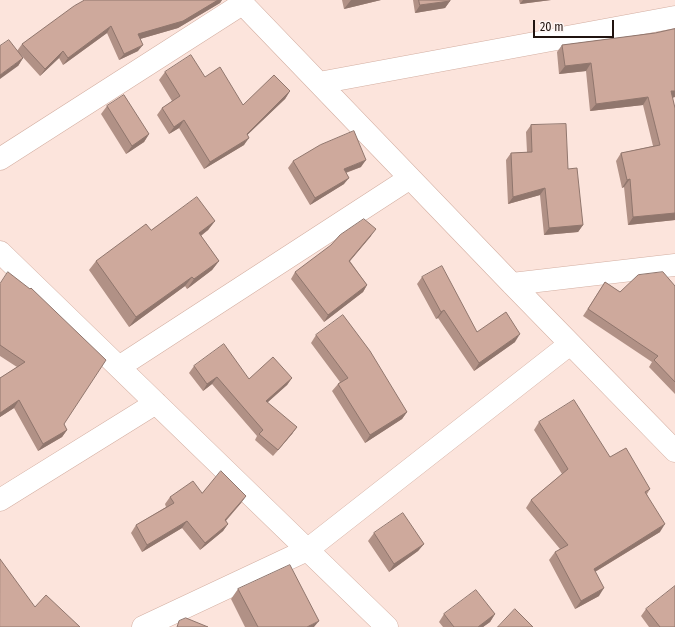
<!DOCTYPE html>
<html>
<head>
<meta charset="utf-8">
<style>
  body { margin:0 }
  #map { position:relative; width:675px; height:627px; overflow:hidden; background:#fce4dc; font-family:"Fira Sans Condensed",sans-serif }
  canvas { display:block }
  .scale { position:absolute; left:533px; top:20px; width:81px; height:18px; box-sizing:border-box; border:2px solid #20130f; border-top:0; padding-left:5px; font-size:12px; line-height:14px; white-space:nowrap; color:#20130f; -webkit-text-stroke:3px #fdf5f3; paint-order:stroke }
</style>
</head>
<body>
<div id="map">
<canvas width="675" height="627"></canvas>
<div class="scale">20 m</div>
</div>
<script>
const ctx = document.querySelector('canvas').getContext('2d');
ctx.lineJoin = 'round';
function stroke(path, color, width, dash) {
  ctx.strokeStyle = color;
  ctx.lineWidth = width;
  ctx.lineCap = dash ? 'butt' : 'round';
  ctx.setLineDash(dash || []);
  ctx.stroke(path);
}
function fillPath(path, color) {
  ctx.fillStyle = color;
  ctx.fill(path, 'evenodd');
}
const minor = new Path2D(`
  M 239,0 L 512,284 L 675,451
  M 319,83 L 675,17
  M 0,159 L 242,4
  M 0,252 L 387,627
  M 512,284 L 675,265
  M 119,367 L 410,178
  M 0,500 L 156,403
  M 143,627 L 307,550 L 570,344`);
const wall = new Path2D(`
  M 85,0 L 222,0 L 220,3 L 178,28 L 140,39 L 138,51 L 119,60 L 107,33 L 63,65 L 59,58 L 40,76 L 20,54 L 23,58 L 18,66 L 17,51 L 22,44 Z
  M 342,0 L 381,0 L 344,9 Z
  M 413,0 L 450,0 L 450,1 L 445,8 L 415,13 Z
  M 519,0 L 551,0 L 520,4 Z
  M 675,29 L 675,97 L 672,98 L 675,108 L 675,220 L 628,225 L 624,187 L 622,188 L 616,161 L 621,153 L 653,146 L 643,105 L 590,111 L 586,71 L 559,74 L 557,52 L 562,45 L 655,33 Z
  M 165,72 L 205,77 L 243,105 L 290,91 L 285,99 L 247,135 L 244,145 L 204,169 L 179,128 L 169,134 L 157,115 L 162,108 L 172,101 L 159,80 Z
  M 107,106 L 149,134 L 144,142 L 126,154 L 101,114 Z
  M 531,125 L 568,169 L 583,225 L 578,232 L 544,235 L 540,195 L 508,204 L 506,160 L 511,153 L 527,152 L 526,132 Z
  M 293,161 L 361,167 L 346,173 L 344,184 L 310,205 L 288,168 Z
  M 215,221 L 208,230 L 201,236 L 219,261 L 212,270 L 187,289 L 185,286 L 129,327 L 89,270 L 96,261 L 151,230 Z
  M 371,236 L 350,261 L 367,285 L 363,292 L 324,322 L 291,279 L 295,272 Z
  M 422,277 L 477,332 L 515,342 L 474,371 L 438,318 L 436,319 L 417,284 Z
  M 605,282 L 620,292 L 675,286 L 675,394 L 649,367 L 652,362 L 583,316 Z
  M 0,283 L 64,424 L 67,430 L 62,437 L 38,451 L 14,408 L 0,417 L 0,378 L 17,367 L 0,356 Z
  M 316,335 L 407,412 L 402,419 L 365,443 L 332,391 L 338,384 L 340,382 L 311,343 Z
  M 194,366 L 249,379 L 292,378 L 287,385 L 267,403 L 297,427 L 292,434 L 273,456 L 255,440 L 257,436 L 212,384 L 203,391 L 189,373 Z
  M 539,422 L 610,457 L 650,489 L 647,494 L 660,532 L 595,572 L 599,596 L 575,609 L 549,560 L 555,552 L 560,549 L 526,508 L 531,500 L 562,474 L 534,430 Z
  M 202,493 L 246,496 L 241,503 L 226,521 L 228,524 L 223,531 L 200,550 L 182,528 L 142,552 L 131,533 L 136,525 L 166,507 L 165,504 L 170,497 Z
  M 374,533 L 424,544 L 418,551 L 389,572 L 368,541 Z
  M 238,589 L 314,627 L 245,627 L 231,599 Z
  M 646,609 L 675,627 L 649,627 L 641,616 Z
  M 444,614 L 495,614 L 490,622 L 483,627 L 443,627 L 439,622 Z`);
const shadedWall = new Path2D(`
  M 218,0 L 222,0 L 220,3 L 178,28 L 133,41 L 138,34 Z
  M 351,0 L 381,0 L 344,9 Z
  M 523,0 L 551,0 L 520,4 Z
  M 450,1 L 445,8 L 415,13 L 420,5 Z
  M 111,26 L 107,33 L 63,65 L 68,58 Z
  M 143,45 L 138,51 L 119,60 L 124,54 Z
  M 63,51 L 59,58 L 40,76 L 45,69 Z
  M 23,58 L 18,66 L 0,79 L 0,75 Z
  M 591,63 L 586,71 L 559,74 L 565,66 Z
  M 290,91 L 285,99 L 241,141 L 247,134 Z
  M 671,91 L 675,91 L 675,97 L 665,99 Z
  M 648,97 L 643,105 L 590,111 L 596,104 Z
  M 184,120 L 179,128 L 169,134 L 174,127 Z
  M 149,134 L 144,142 L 126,154 L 132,146 Z
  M 249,138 L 244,145 L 204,169 L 210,162 Z
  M 366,160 L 361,167 L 339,175 L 344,169 Z
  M 349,178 L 344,184 L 310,205 L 315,198 Z
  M 630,179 L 624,187 L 622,188 L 627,180 Z
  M 545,188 L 540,195 L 508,204 L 513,197 Z
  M 675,213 L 675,220 L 628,225 L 633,217 Z
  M 215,221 L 208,230 L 192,242 L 199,233 Z
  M 583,225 L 578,232 L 544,235 L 549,228 Z
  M 376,229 L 371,236 L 344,268 L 349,261 Z
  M 219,261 L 212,270 L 187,289 L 194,279 Z
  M 192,277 L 185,286 L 129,327 L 136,317 Z
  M 367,285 L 363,292 L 324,322 L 328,315 Z
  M 444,310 L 438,318 L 436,319 L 441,312 Z
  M 520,334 L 515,342 L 474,371 L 479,363 Z
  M 217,377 L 212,384 L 203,391 L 207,384 Z
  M 292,378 L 287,385 L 261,408 L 266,401 Z
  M 19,400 L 14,408 L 0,417 L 0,413 Z
  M 407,412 L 402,419 L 365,443 L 370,435 Z
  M 297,427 L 292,434 L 273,456 L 278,450 Z
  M 67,430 L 62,437 L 38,451 L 43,444 Z
  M 246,496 L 241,503 L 220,527 L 225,520 Z
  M 187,521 L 182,528 L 142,552 L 147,545 Z
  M 228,524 L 223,531 L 200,550 L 205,543 Z
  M 665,524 L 660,532 L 588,576 L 594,569 Z
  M 424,544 L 418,551 L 389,572 L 394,564 Z
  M 604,588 L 599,596 L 575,609 L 581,601 Z
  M 495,614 L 490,622 L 483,627 L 478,627 Z
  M 319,621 L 314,627 L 307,627 Z`);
const building = new Path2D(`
  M 85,0 L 218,0 L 183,21 L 138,34 L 143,45 L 124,54 L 111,26 L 68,58 L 63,51 L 45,69 L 22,44 L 74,6 Z
  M 419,0 L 450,0 L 450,1 L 420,5 Z
  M 675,29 L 675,91 L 671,91 L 675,108 L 675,213 L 633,217 L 630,179 L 627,180 L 621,153 L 660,145 L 648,97 L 596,104 L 591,63 L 565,66 L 562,45 L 655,33 Z
  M 9,40 L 23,58 L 0,75 L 0,46 Z
  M 191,55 L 205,77 L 220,67 L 243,105 L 274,75 L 290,91 L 247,134 L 249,138 L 210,162 L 184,120 L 174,127 L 162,108 L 180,96 L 165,72 Z
  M 124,95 L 149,134 L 132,146 L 107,106 Z
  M 566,124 L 568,169 L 577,168 L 583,225 L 549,228 L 545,188 L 513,197 L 511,153 L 532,152 L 531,125 Z
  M 354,131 L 366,160 L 344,169 L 349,178 L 315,198 L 293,161 L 320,145 Z
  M 197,197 L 215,221 L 199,233 L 219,261 L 194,279 L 192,277 L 136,317 L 96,261 L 146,224 L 151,230 Z
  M 364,219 L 376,229 L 349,261 L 367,285 L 328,315 L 295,272 L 331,245 L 340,235 Z
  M 442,266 L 477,332 L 506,312 L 520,334 L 479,363 L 444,310 L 441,312 L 422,277 Z
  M 8,272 L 30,289 L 31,288 L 106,360 L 64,424 L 67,430 L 43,444 L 19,400 L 0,413 L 0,378 L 25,362 L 0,345 L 0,284 Z
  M 663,272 L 675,286 L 675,382 L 654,360 L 658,356 L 588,309 L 605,282 L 620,292 L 638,275 Z
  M 343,315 L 370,351 L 407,412 L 370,435 L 338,384 L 348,378 L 316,335 Z
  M 224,344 L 249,379 L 273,357 L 292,378 L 266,401 L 297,427 L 278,450 L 259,434 L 263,430 L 217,377 L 207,384 L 194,366 Z
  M 574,400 L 610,457 L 626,448 L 650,489 L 645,492 L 665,524 L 594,569 L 604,588 L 581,601 L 555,552 L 568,545 L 531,500 L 568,469 L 539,422 Z
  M 221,471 L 246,496 L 225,520 L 228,524 L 205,543 L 187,521 L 147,545 L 136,525 L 174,503 L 170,497 L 193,481 L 202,493 Z
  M 403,513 L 424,544 L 394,564 L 374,533 Z
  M 0,559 L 35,607 L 46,595 L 80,627 L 0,627 Z
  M 290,565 L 319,621 L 307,627 L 258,627 L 238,589 Z
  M 675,586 L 675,627 L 660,627 L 646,609 Z
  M 476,590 L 495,614 L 478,627 L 454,627 L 444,614 Z
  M 515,609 L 533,627 L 498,627 Z
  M 186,618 L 208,627 L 177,627 L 179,621 Z`);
stroke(minor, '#d3aea1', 23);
stroke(minor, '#fff', 22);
fillPath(wall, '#b19186');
fillPath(shadedWall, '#90766d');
fillPath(building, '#cea99c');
stroke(building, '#90766d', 1);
</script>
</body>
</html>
